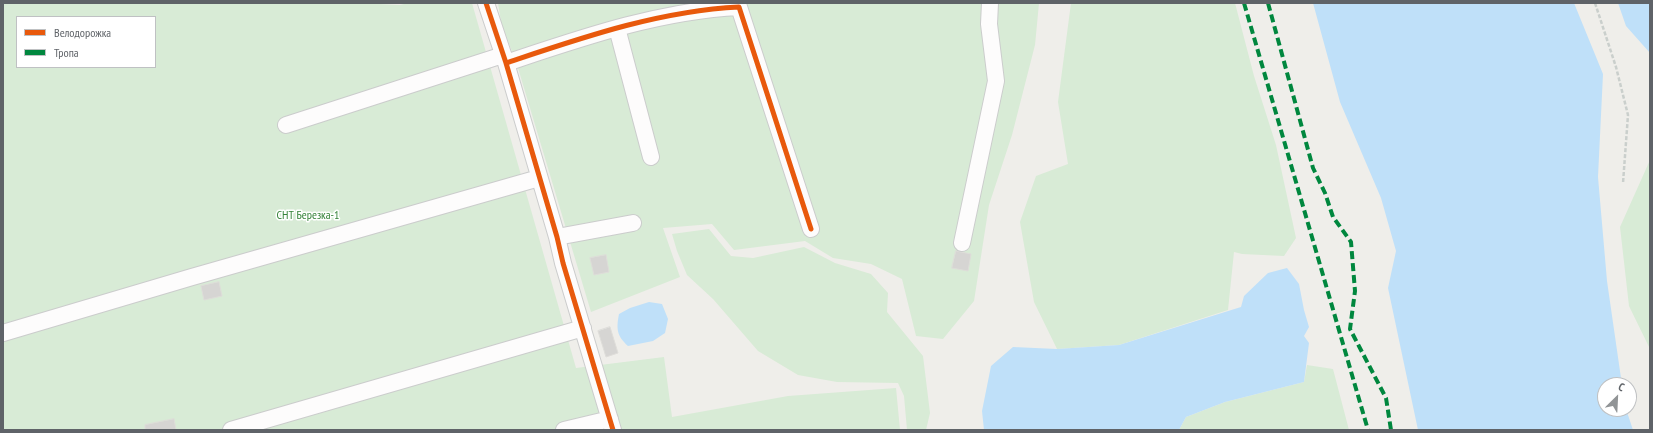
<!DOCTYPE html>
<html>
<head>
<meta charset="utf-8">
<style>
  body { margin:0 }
  #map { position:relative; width:1653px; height:433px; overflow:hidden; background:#efeeea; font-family:"PT Sans Narrow",sans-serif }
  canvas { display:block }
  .frame { position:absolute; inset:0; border:4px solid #5f6368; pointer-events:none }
  .legend { position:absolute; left:16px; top:16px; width:140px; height:52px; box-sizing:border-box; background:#fff; border:1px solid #bfc1c3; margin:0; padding:5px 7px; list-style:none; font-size:12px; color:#5f6368 }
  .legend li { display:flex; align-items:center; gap:8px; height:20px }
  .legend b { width:20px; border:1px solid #bfc1c3 }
  .north { position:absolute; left:1597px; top:377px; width:40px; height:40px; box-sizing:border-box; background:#fff; border:1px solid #bfc1c3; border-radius:50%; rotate:24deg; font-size:11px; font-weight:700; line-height:16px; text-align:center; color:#5f6368 }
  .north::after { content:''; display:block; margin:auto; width:14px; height:18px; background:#919496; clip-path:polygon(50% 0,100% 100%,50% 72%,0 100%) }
</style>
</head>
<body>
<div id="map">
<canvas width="1653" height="433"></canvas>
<div class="frame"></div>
<ul class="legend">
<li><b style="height:5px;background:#e8590c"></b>Велодорожка</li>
<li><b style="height:5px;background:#00873e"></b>Тропа</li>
</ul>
<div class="north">С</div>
</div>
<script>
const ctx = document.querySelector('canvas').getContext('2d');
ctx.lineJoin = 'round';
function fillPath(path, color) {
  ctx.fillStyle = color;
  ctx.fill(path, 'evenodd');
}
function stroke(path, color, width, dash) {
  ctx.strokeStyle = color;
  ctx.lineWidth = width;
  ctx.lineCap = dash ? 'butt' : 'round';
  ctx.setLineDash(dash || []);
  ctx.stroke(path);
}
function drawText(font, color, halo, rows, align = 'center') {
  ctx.font = font + ' "PT Sans Narrow",sans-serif';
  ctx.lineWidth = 3;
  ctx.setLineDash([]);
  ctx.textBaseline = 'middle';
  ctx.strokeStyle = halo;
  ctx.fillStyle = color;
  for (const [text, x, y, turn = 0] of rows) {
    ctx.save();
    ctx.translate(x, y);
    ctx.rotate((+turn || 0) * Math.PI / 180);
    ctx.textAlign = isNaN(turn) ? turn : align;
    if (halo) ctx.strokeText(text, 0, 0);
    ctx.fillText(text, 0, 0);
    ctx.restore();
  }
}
const green = new Path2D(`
  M 3,3 L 359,3 L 400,5 L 408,3 L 472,3 L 576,368 L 664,357 L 672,417 L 788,396 L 896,388 L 900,430 L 3,430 ZM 17,17 L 155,17 L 155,67 L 17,67 Z
  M 498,3 L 1039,3 L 1035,45 L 1012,135 L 989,205 L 974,301 L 943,339 L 916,336 L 902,279 L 871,264 L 833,258 L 805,241 L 734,250 L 712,224 L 663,228 L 680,277 L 591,312 L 518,68 L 501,22 Z
  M 1071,3 L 1235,3 L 1254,76 L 1276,145 L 1296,238 L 1284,256 L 1242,254 L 1234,252 L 1228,310 L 1119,345 L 1057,349 L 1034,302 L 1020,222 L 1036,176 L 1068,164 L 1058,102 Z
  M 1650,160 L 1650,349 L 1629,306 L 1620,227 Z
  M 709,229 L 731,256 L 753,258 L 804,247 L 835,263 L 871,274 L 888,293 L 887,312 L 923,356 L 930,413 L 926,430 L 907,430 L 904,396 L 898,383 L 837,382 L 798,375 L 758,351 L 713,299 L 687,275 L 677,251 L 672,234 Z
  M 1307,365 L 1333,369 L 1349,430 L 1179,430 L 1186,417 L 1225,402 L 1304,382 Z`);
const water = new Path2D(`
  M 1313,3 L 1574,3 L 1603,74 L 1598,177 L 1607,281 L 1622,385 L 1605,385 L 1605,409 L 1626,409 L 1633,430 L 1418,430 L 1388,288 L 1396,251 L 1381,198 L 1340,102 Z
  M 1618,3 L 1650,3 L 1650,53 L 1626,26 Z
  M 1287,268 L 1299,284 L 1304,310 L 1309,327 L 1304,336 L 1309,343 L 1304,382 L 1225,402 L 1186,417 L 1179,430 L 984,430 L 982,411 L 991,366 L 1013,347 L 1057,349 L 1119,345 L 1241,307 L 1244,296 L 1268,273 Z
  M 649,302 L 662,304 L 668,319 L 665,333 L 653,341 L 628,346 C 617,336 616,329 619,314 L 630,308 Z`);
const building = new Path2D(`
  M 956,251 L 971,254 L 968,271 L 952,268 Z
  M 606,255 L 609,272 L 594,275 L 590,258 Z
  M 219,282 L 222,296 L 204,300 L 201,286 Z
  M 610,327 L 618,353 L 606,357 L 598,331 Z
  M 174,419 L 176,430 L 145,430 L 145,425 Z`);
const path = new Path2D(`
  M 1595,3 L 1616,67 L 1628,115 L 1623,183`);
const minor = new Path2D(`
  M 486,3 L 506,63 L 557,237 L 563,263 L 613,430
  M 617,28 L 651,157
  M 506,63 C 581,38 658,11 739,7 L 811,229
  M 286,125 L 503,55
  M 557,237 L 633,223
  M 962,243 L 996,81 L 989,24 L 990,3
  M 3,333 L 192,277 L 539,178
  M 231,430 L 583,328
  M 564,430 L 610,419`);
const quiet = new Path2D(`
  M 1244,3 L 1368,430
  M 1268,3 L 1313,168 L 1325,193 L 1333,217 L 1351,242 L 1355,291 L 1350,329 L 1386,398 L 1391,430`);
const cycleway = new Path2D(`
  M 486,3 L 506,63 L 557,237 L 563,263 L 613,430
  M 506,63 C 581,38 658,11 739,7 L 811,229`);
const parkNames = [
  ["СНТ Березка-1",308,216]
];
fillPath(green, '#d8ebd6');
fillPath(water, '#bfe0f9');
fillPath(building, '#d6d5d3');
stroke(building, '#deddd9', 1);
stroke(minor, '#cbcccc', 18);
stroke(path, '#cacfcc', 2.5, [4, 2]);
stroke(minor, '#fdfcfc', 16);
stroke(quiet, '#00873e', 4, [8, 4]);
stroke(cycleway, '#e8590c', 5);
drawText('12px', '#348238', '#fff', parkNames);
</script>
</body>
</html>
